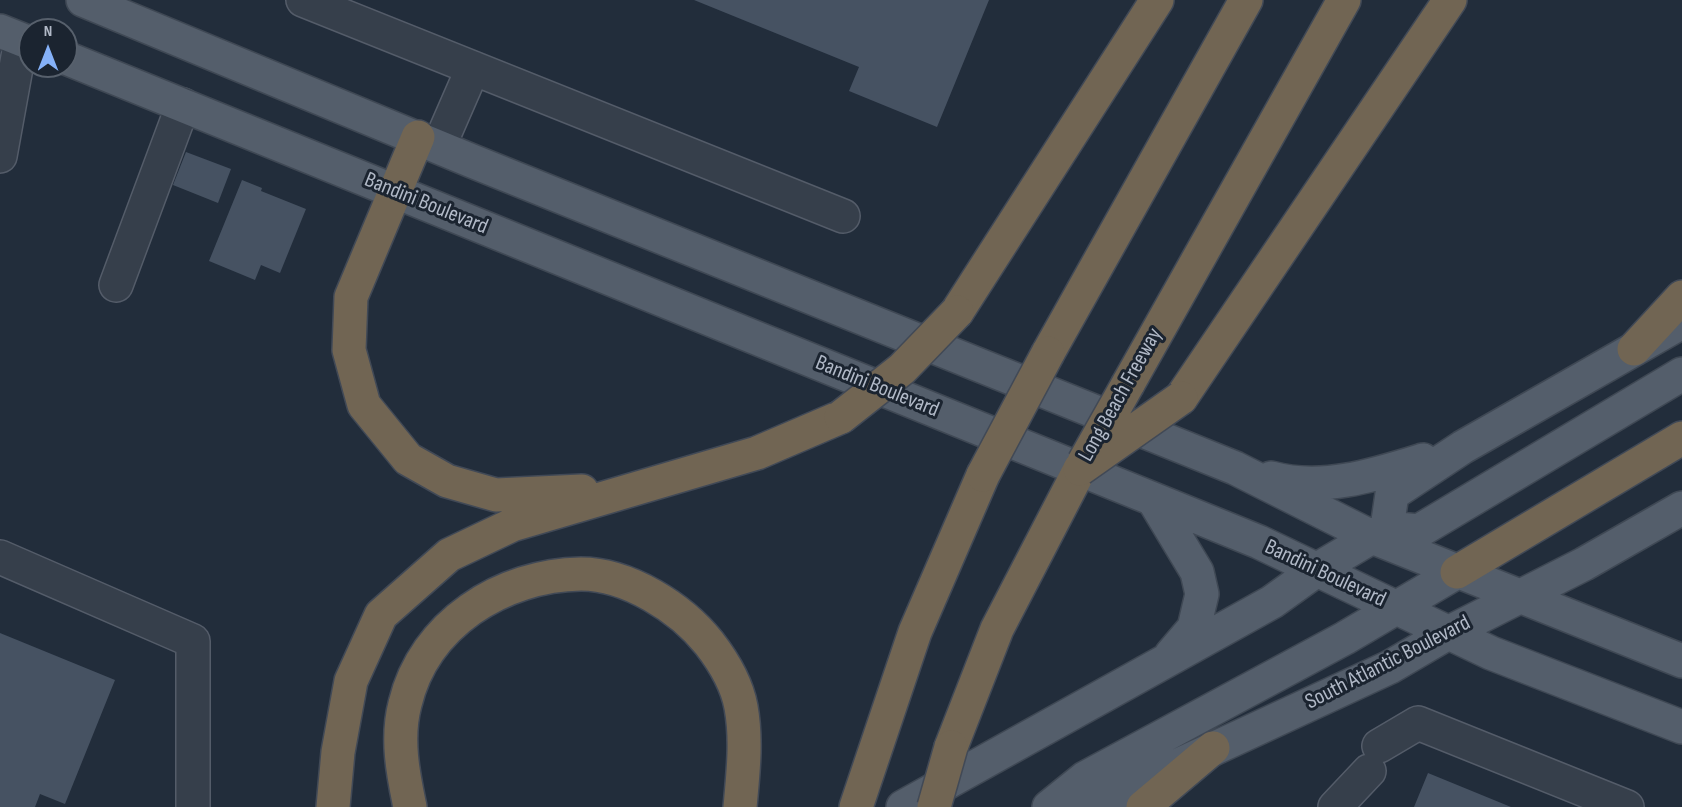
<!DOCTYPE html>
<html>
<head>
<meta charset="utf-8">
<style>
  body { margin:0 }
  #map { position:relative; width:1682px; height:807px; overflow:hidden; background:#222d3b; font-family:"Sofia Sans Condensed",sans-serif }
  canvas { display:block }
  .north { position:absolute; left:18px; top:18px; width:60px; height:60px; box-sizing:border-box; background:#1b2430; border:2px solid #57606c; border-radius:50%; rotate:0deg; font-size:16px; font-weight:700; line-height:24px; text-align:center; color:#b1b9c7 }
  .north::after { content:''; display:block; margin:auto; width:21px; height:27px; background:#85b1f8; clip-path:polygon(50% 0,100% 100%,50% 72%,0 100%) }
</style>
</head>
<body>
<div id="map">
<canvas width="1682" height="807"></canvas>
<div class="north">N</div>
</div>
<script>
const ctx = document.querySelector('canvas').getContext('2d');
ctx.lineJoin = 'round';
function fillPath(path, color) {
  ctx.fillStyle = color;
  ctx.fill(path, 'evenodd');
}
function stroke(path, color, width, dash) {
  ctx.strokeStyle = color;
  ctx.lineWidth = width;
  ctx.lineCap = dash ? 'butt' : 'round';
  ctx.setLineDash(dash || []);
  ctx.stroke(path);
}
function drawText(font, color, halo, rows, align = 'center') {
  ctx.font = font + ' "Sofia Sans Condensed",sans-serif';
  ctx.lineWidth = 6;
  ctx.setLineDash([]);
  ctx.textBaseline = 'middle';
  ctx.strokeStyle = halo;
  ctx.fillStyle = color;
  for (const [text, x, y, turn = 0] of rows) {
    ctx.save();
    ctx.translate(x, y);
    ctx.rotate((+turn || 0) * Math.PI / 180);
    ctx.textAlign = isNaN(turn) ? turn : align;
    if (halo) ctx.strokeText(text, 0, 0);
    ctx.fillText(text, 0, 0);
    ctx.restore();
  }
}
const building = new Path2D(`
  M 694,0 L 989,0 L 937,127 L 849,91 L 859,67 Z
  M 186,152 L 231,169 L 218,203 L 173,185 Z
  M 242,180 L 262,188 L 261,191 L 306,209 L 280,273 L 261,265 L 255,280 L 209,261 Z
  M 0,633 L 115,680 L 65,804 L 40,794 L 35,807 L 0,807 Z
  M 1428,773 L 1511,807 L 1414,807 Z`);
const minor = new Path2D(`
  M 303,0 L 843,216
  M 439,146 L 473,68
  M 0,156 L 21,40
  M 116,285 L 183,105
  M 0,557 L 193,641 L 193,807
  M 1379,746 L 1418,723 L 1627,807
  M 1335,807 L 1369,771`);
const major = new Path2D(`
  M 83,0 L 472,161 L 1235,468 L 1372,537 L 1682,661
  M 0,31 L 30,43
  M 66,58 L 1259,542 L 1491,653 L 1682,727
  M 1271,478 C 1322,492 1375,475 1423,460
  M 1153,499 L 1197,572 L 1202,594 L 1194,628 L 1171,655
  M 1387,528 L 1392,494 L 1463,447 L 1682,322
  M 903,807 L 1272,602 L 1318,569 L 1387,528 L 1419,531 L 1682,374
  M 1049,807 L 1085,778 L 1345,638 L 1457,572
  M 1088,807 L 1390,667 L 1448,633 L 1584,564 L 1682,508`);
const highway = new Path2D(`
  M 418,137 L 351,297 L 349,350 L 364,405 L 408,459 L 447,481 L 496,495 L 582,491
  M 957,312 L 1157,0
  M 1634,349 L 1682,297
  M 1048,353 L 1246,0
  M 1128,384 L 1344,0
  M 1181,398 L 1450,0
  M 1457,572 L 1682,438
  M 951,747 L 997,629 L 1080,469
  M 333,807 L 338,752 L 351,681 L 381,615 L 449,555 L 512,525 L 757,453 L 841,417
  M 410,807 C 403,774 396,738 405,704 C 424,624 502,575 581,574 C 628,574 681,608 709,643 C 723,661 737,685 741,707 C 747,740 743,774 740,807
  M 856,807 L 915,632 L 983,475
  M 1143,807 L 1213,748`);
const highwayBridge = new Path2D(`
  M 841,417 L 902,369 L 957,312
  M 1084,462 L 1128,384
  M 1080,469 L 1181,398
  M 983,475 L 1048,353
  M 934,807 L 951,747`);
const streetNames = [
  ["Bandini Boulevard",426,204,22],
  ["Bandini Boulevard",877,387,22],
  ["Long Beach Freeway",1121,395,-61],
  ["Bandini Boulevard",1325,574,25],
  ["South Atlantic Boulevard",1388,663,-27]
];
fillPath(building, '#465262');
stroke(minor, '#545c69', 36);
stroke(major, '#3f4854', 36);
stroke(highway, '#414956', 36);
stroke(minor, '#363f4b', 33);
stroke(major, '#545e6b', 33);
stroke(highway, '#716553', 33);
stroke(highwayBridge, '#414956', 36, []);
stroke(highwayBridge, '#716553', 33);
drawText('22px', '#b1b9c7', '#1b2430', streetNames);
</script>
</body>
</html>
